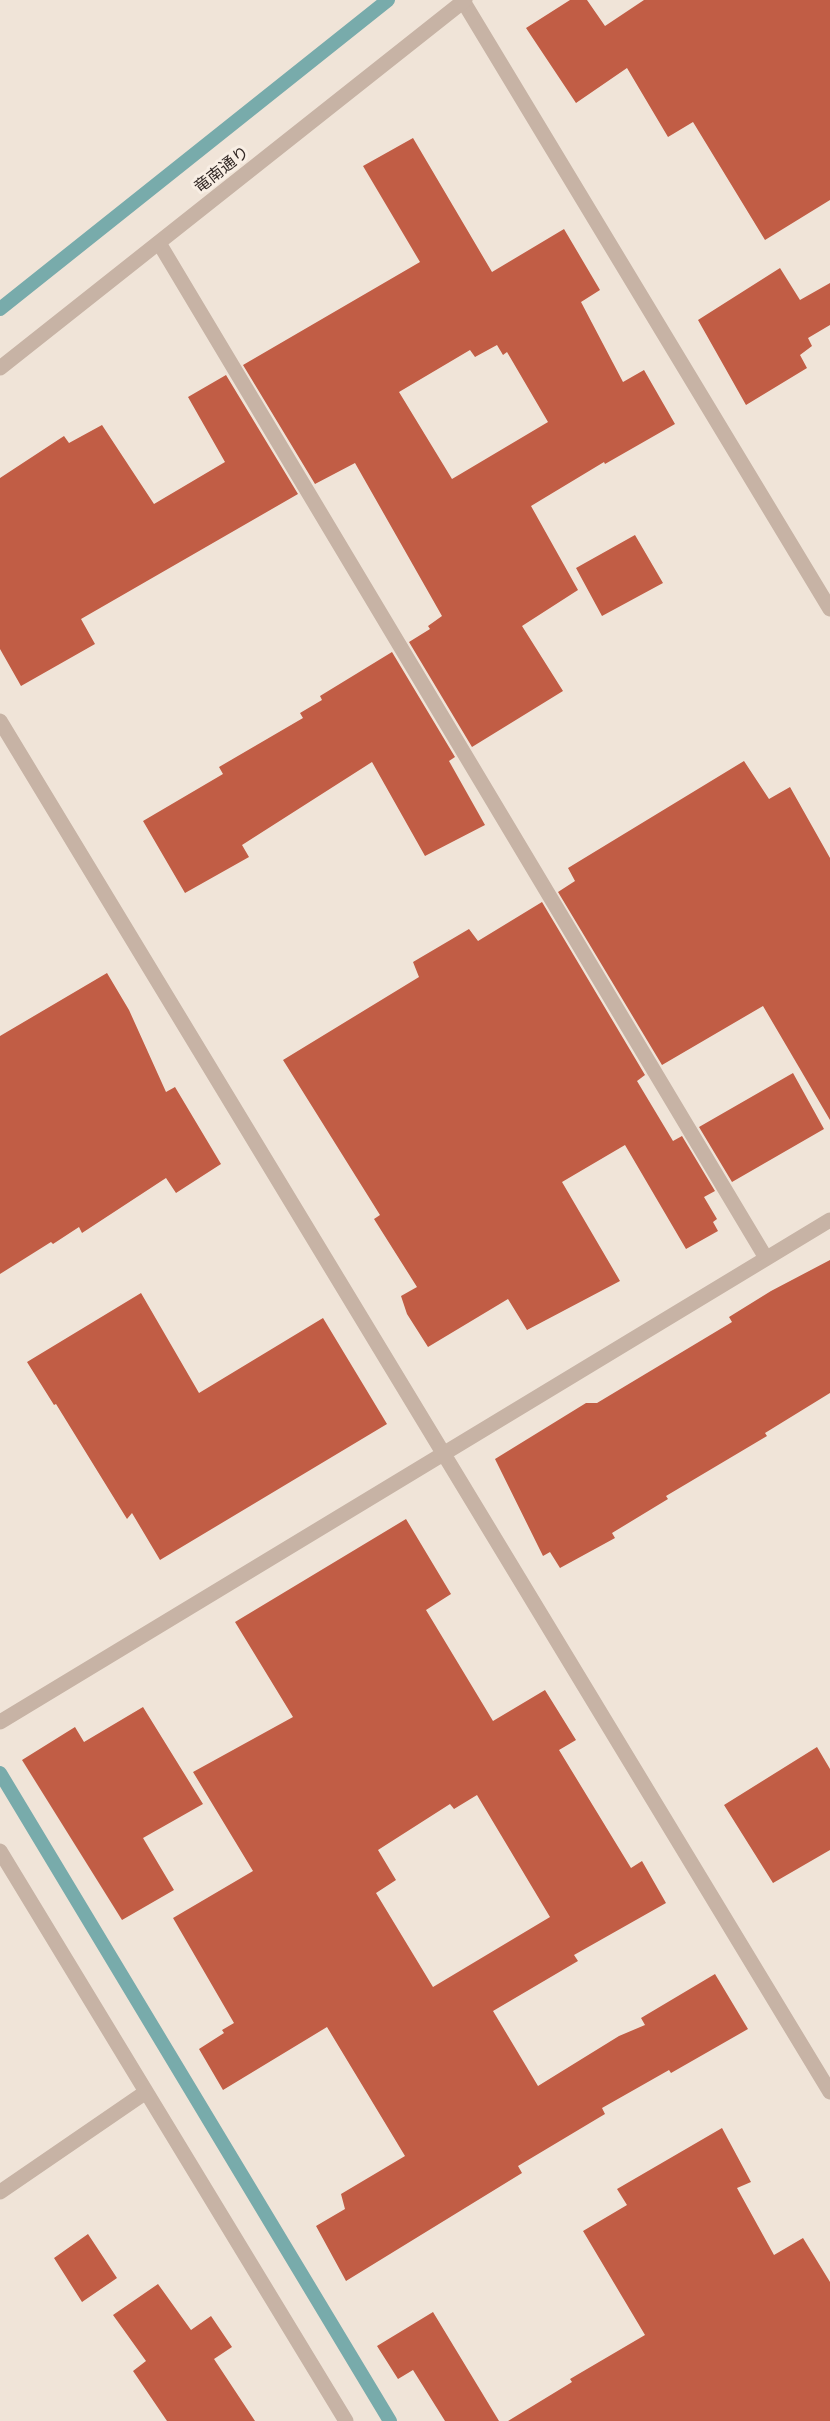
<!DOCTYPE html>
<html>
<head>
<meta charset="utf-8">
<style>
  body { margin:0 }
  canvas { display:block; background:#f0e4d8 }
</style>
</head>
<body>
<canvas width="830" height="2421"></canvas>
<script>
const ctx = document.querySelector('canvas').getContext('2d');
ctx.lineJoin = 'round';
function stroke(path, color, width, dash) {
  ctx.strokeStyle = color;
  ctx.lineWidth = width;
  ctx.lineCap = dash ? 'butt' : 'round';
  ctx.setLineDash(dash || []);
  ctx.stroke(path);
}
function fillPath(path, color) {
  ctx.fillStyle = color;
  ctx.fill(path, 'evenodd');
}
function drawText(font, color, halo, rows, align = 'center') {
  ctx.font = font + ' "PT Sans","Noto Sans JP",sans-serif';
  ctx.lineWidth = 6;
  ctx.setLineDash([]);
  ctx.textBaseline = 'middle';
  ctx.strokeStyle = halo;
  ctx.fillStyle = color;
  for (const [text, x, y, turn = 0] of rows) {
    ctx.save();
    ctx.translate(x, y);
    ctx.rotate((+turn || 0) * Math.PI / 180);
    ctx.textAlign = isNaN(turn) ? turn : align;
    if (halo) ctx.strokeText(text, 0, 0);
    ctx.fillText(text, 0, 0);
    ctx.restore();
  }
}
const stream = new Path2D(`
  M 0,309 L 388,0
  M 0,1773 L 390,2421`);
const building = new Path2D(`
  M 570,0 L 587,0 L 605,26 L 644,0 L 830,0 L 830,200 L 765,240 L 693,122 L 668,137 L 627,68 L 576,103 L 526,28 Z
  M 413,138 L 492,272 L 564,229 L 600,290 L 581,302 L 623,382 L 644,370 L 675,424 L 605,464 L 604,462 L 531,506 L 578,590 L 522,626 L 563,691 L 472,747 L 409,642 L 430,629 L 428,626 L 442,616 L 355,463 L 315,484 L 243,365 L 420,262 L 363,166 ZM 497,345 L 503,355 L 507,352 L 548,422 L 452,479 L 399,392 L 470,350 L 475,357 Z
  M 780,268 L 800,300 L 830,283 L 830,325 L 808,338 L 812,346 L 800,355 L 807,368 L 746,405 L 698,320 Z
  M 226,375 L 298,494 L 81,619 L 95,644 L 21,686 L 0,649 L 0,478 L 64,436 L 69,443 L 102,425 L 154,504 L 225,462 L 188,397 Z
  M 635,535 L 663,583 L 602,616 L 576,568 Z
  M 392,652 L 455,757 L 449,761 L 485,825 L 425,856 L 372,762 L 242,845 L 249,857 L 185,893 L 143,821 L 223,774 L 219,767 L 303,718 L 300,713 L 322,700 L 320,696 Z
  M 744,761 L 769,799 L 790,787 L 830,858 L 830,1120 L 763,1006 L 662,1065 L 558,892 L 575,881 L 568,868 Z
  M 542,902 L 645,1075 L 637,1081 L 673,1141 L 682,1136 L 715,1191 L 704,1197 L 717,1219 L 713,1222 L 718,1231 L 686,1249 L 625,1145 L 562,1182 L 620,1281 L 527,1330 L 508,1299 L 428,1347 L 407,1314 L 401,1296 L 417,1287 L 374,1219 L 380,1215 L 283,1060 L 419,977 L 413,962 L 469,929 L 478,941 Z
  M 107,973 L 129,1010 L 166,1092 L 175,1087 L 221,1164 L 176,1193 L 166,1178 L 82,1233 L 79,1227 L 53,1244 L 51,1242 L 0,1274 L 0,1036 Z
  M 793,1073 L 824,1129 L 732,1182 L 699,1127 Z
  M 830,1260 L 830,1393 L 765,1433 L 767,1436 L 666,1496 L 668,1499 L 612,1533 L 615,1538 L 560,1568 L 550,1552 L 543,1556 L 495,1459 L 586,1403 L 597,1403 L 732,1322 L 729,1317 L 771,1291 Z
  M 141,1293 L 199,1393 L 323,1318 L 387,1424 L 160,1560 L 132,1513 L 127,1519 L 56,1404 L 54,1405 L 27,1362 Z
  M 406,1519 L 451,1594 L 426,1610 L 493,1721 L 545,1690 L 576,1740 L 559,1750 L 631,1868 L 642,1861 L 666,1903 L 574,1955 L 578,1961 L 493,2011 L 538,2086 L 619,2036 L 645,2025 L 641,2018 L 715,1974 L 748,2029 L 671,2073 L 669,2070 L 602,2108 L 605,2114 L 518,2166 L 522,2173 L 346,2281 L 316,2226 L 345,2209 L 341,2194 L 405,2156 L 327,2027 L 223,2090 L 199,2049 L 224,2033 L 222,2030 L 234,2023 L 173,1918 L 253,1871 L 193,1772 L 293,1717 L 235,1622 ZM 477,1795 L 550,1917 L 433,1987 L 376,1893 L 396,1880 L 378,1850 L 450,1804 L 454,1809 Z
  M 143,1707 L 203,1804 L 143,1838 L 174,1890 L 122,1920 L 22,1760 L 75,1727 L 84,1742 Z
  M 817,1747 L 830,1769 L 830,1850 L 773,1883 L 724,1805 Z
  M 722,2128 L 751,2182 L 737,2188 L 774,2255 L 803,2238 L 830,2282 L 830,2421 L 508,2421 L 572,2382 L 570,2379 L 645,2335 L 583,2231 L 627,2205 L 617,2189 Z
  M 88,2234 L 117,2278 L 82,2302 L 54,2258 Z
  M 158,2284 L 191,2330 L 211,2316 L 232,2347 L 214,2359 L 255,2421 L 167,2421 L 133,2371 L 146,2361 L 113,2315 Z
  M 433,2312 L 499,2421 L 445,2421 L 413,2370 L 398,2379 L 377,2346 Z`);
const minor = new Path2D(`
  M 463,1 L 830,609
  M 159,243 L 766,1258
  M 0,721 L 830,2092
  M 0,1722 L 830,1220
  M 0,1851 L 346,2421
  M 0,2192 L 146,2092`);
const tertiary = new Path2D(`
  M 0,368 L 465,0`);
const streetNames = [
  ["竜南通り",222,170,-38]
];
stroke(stream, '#78abab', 14);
fillPath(building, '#c15d45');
stroke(minor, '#c7b3a5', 15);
stroke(tertiary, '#c7b3a5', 15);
drawText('16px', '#332926', '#f8eee4', streetNames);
</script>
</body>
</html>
